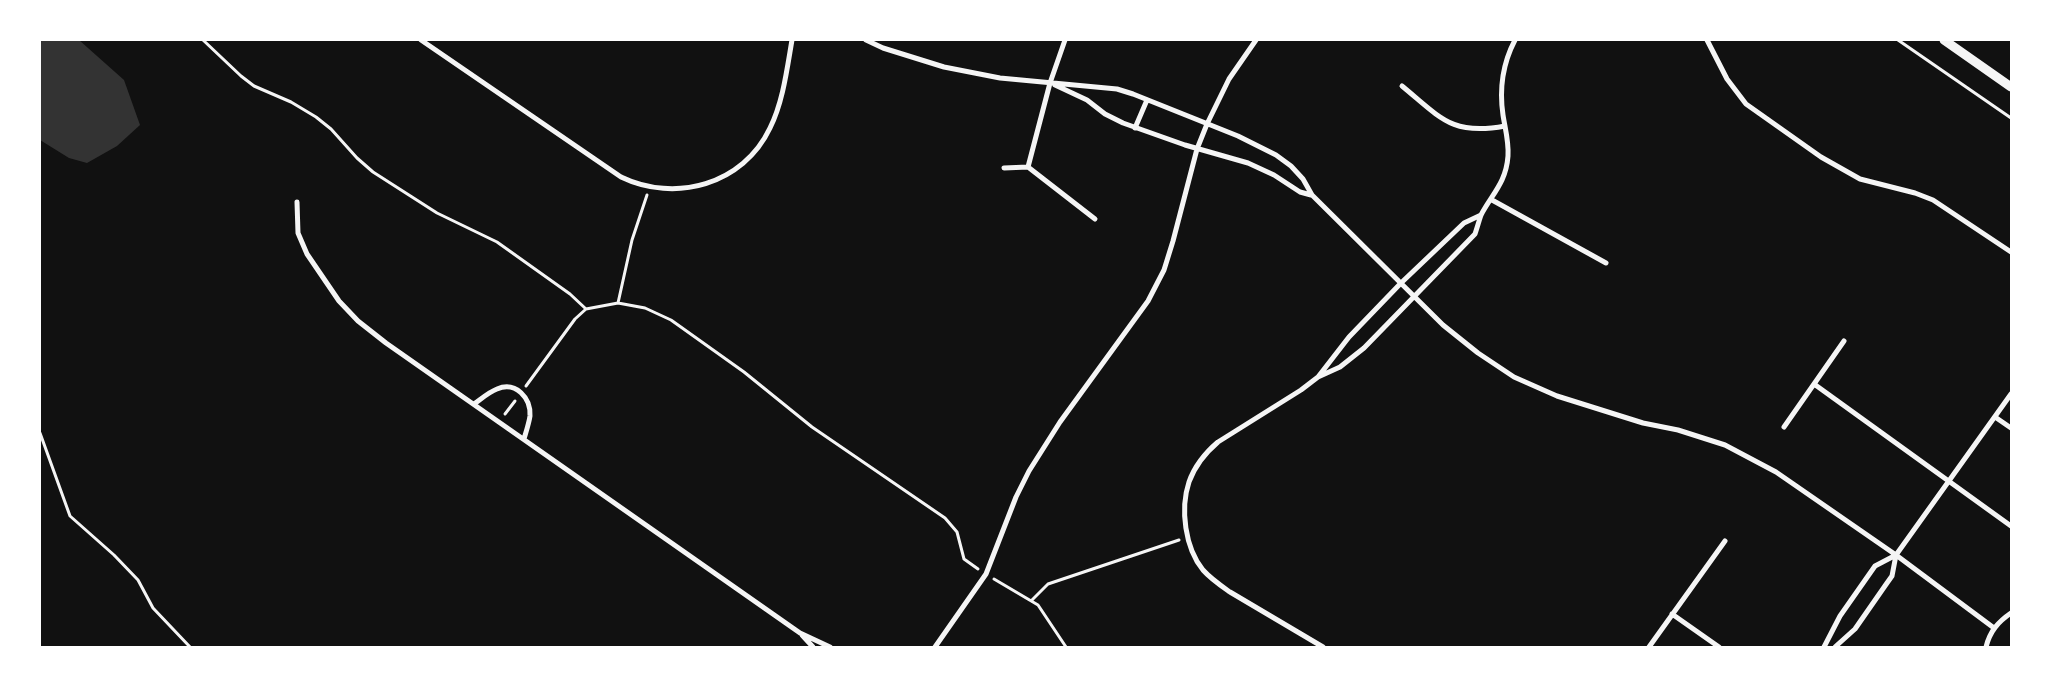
<!DOCTYPE html>
<html>
<head>
<meta charset="utf-8">
<style>
  body { margin:0 }
  #map { position:relative; width:2051px; height:687px; overflow:hidden; background:#111; font-family:Arial,sans-serif }
  canvas { display:block }
  .frame { position:absolute; inset:0; border:41px solid #fff; pointer-events:none }
</style>
</head>
<body>
<div id="map">
<canvas width="2051" height="687"></canvas>
<div class="frame"></div>
</div>
<script>
const ctx = document.querySelector('canvas').getContext('2d');
ctx.lineJoin = 'round';
function fillPath(path, color) {
  ctx.fillStyle = color;
  ctx.fill(path, 'evenodd');
}
function stroke(path, color, width, dash) {
  ctx.strokeStyle = color;
  ctx.lineWidth = width;
  ctx.lineCap = dash ? 'butt' : 'round';
  ctx.setLineDash(dash || []);
  ctx.stroke(path);
}
const water = new Path2D(`
  M 40,40 L 79,40 L 124,80 L 140,125 L 117,146 L 87,163 L 69,158 L 40,140 Z`);
const path = new Path2D(`
  M 203,40 L 241,76 L 254,86 L 291,102 L 316,117 L 331,129 L 357,158 L 373,172 L 437,213 L 497,242 L 570,294 L 586,309
  M 1898,40 L 2011,118
  M 618,303 L 632,240 L 647,195
  M 526,386 L 575,319 L 586,309 L 618,303 L 645,308 L 671,320 L 744,372 L 812,427 L 945,518 L 957,532 L 964,559 L 978,569
  M 505,414 L 515,401
  M 40,433 L 70,516 L 114,555 L 138,580 L 153,608 L 190,647
  M 994,579 L 1038,605 L 1066,647
  M 1032,600 L 1048,584 L 1179,540`);
const minor = new Path2D(`
  M 421,40 L 621,177 C 675,203 743,185 770,128 C 783,102 787,69 792,40
  M 866,40 L 883,48 L 944,67 L 1000,78 L 1117,89 L 1133,94 L 1238,136 L 1276,155 L 1291,166 L 1303,179 L 1312,195 L 1443,325 L 1478,353 L 1514,377 L 1557,396 L 1643,423 L 1678,430 L 1725,445 L 1776,472 L 1896,555 L 1994,628
  M 1065,40 L 1050,83 L 1028,167 L 1095,219
  M 1707,40 L 1727,79 L 1746,104 L 1821,157 L 1860,179 L 1915,193 L 1933,200 L 2011,252
  M 1055,85 L 1087,100 L 1105,114 L 1123,123 L 1185,145 L 1248,163 L 1274,175 L 1300,192 L 1311,195
  M 1402,86 C 1441,118 1452,136 1505,126
  M 1135,128 L 1147,100
  M 1004,168 L 1028,167
  M 1492,200 L 1606,263
  M 297,202 L 298,233 L 307,254 L 339,301 L 358,321 L 386,343 L 800,633 L 830,647
  M 1318,377 L 1340,367 L 1364,348 L 1475,234 C 1477,228 1479,221 1481,215 C 1492,194 1506,183 1508,156 C 1509,142 1505,128 1503,115 C 1499,88 1503,63 1515,40
  M 1814,384 L 2011,526
  M 474,404 C 481,399 489,392 497,389 C 516,381 531,398 530,416 C 529,423 526,432 524,439
  M 1995,417 L 2011,428
  M 1784,427 L 1844,341
  M 1672,614 L 1719,647
  M 802,635 L 813,647
  M 935,647 L 986,574 L 1016,497 L 1029,471 L 1060,422 L 1148,301 L 1164,270 L 1173,241 L 1197,149 L 1207,124 L 1229,79 L 1256,40
  M 1323,647 L 1230,592 C 1220,585 1211,579 1203,570 C 1185,548 1180,509 1189,482 C 1195,465 1205,453 1218,442 L 1301,390 L 1318,377 L 1349,337 L 1401,283 L 1464,223 L 1481,215
  M 1649,647 L 1725,541
  M 1824,647 L 1840,616 L 1875,566 L 1896,555
  M 1835,647 L 1855,629 L 1887,583 L 1892,576 L 1896,555 L 2011,394
  M 1986,647 C 1990,631 1998,622 2011,613`);
const tertiary = new Path2D(`
  M 1944,40 L 2011,87`);
fillPath(water, '#333');
stroke(path, '#f5f5f5', 3);
stroke(minor, '#f5f5f5', 5);
stroke(tertiary, '#f5f5f5', 9);
</script>
</body>
</html>
